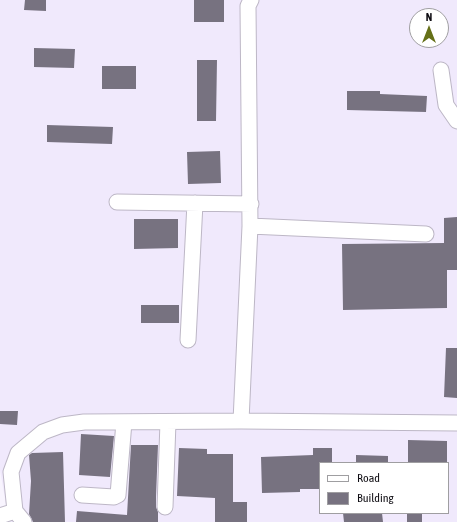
<!DOCTYPE html>
<html>
<head>
<meta charset="utf-8">
<style>
  body { margin:0 }
  #map { position:relative; width:457px; height:522px; overflow:hidden; background:#f8f4fe; font-family:"Asap Condensed",sans-serif }
  canvas { display:block }
  .legend { position:absolute; left:319px; top:462px; width:130px; height:52px; box-sizing:border-box; background:#fff; border:1px solid #9f9ea1; margin:0; padding:5px 7px; list-style:none; font-size:12px; color:#0f0d13 }
  .legend li { display:flex; align-items:center; gap:8px; height:20px }
  .legend b { width:20px; border:1px solid #9f9ea1 }
  .north { position:absolute; left:409px; top:8px; width:40px; height:40px; box-sizing:border-box; background:#fff; border:1px solid #9f9ea1; border-radius:50%; rotate:0deg; font-size:11px; font-weight:700; line-height:16px; text-align:center; color:#0f0d13 }
  .north::after { content:''; display:block; margin:auto; width:14px; height:18px; background:#657018; clip-path:polygon(50% 0,100% 100%,50% 72%,0 100%) }
</style>
</head>
<body>
<div id="map">
<canvas width="457" height="522"></canvas>
<ul class="legend">
<li><b style="height:5px;background:#fff"></b>Road</li>
<li><b style="height:11px;background:#777280"></b>Building</li>
</ul>
<div class="north">N</div>
</div>
<script>
const ctx = document.querySelector('canvas').getContext('2d');
ctx.lineJoin = 'round';
function fillPath(path, color) {
  ctx.fillStyle = color;
  ctx.fill(path, 'evenodd');
}
function stroke(path, color, width, dash) {
  ctx.strokeStyle = color;
  ctx.lineWidth = width;
  ctx.lineCap = dash ? 'butt' : 'round';
  ctx.setLineDash(dash || []);
  ctx.stroke(path);
}
const built = new Path2D(`
  M 0,0 L 457,0 L 457,522 L 9,522 L 0,470 ZM 417,16 L 441,16 L 441,40 L 417,40 ZM 320,463 L 448,463 L 448,513 L 320,513 Z`);
const building = new Path2D(`
  M 25,0 L 46,0 L 46,11 L 24,10 Z
  M 194,0 L 224,0 L 224,22 L 194,22 Z
  M 34,48 L 75,49 L 74,68 L 34,67 Z
  M 197,60 L 217,60 L 216,121 L 197,121 Z
  M 102,66 L 136,66 L 136,89 L 102,89 Z
  M 347,91 L 380,91 L 380,94 L 427,96 L 426,112 L 347,110 Z
  M 47,125 L 113,127 L 112,144 L 47,142 Z
  M 220,151 L 221,183 L 188,184 L 187,152 Z
  M 457,217 L 457,270 L 447,270 L 447,308 L 343,310 L 342,244 L 444,243 L 444,218 Z
  M 134,219 L 178,219 L 178,248 L 134,249 Z
  M 141,305 L 179,305 L 179,323 L 141,323 Z
  M 446,348 L 457,348 L 457,398 L 444,397 Z
  M 0,411 L 18,411 L 17,425 L 0,424 Z
  M 81,434 L 114,436 L 110,477 L 79,475 Z
  M 408,440 L 447,441 L 447,463 L 408,463 Z
  M 131,445 L 158,445 L 156,497 L 156,507 L 158,512 L 158,522 L 76,522 L 77,511 L 127,515 Z
  M 179,448 L 207,449 L 207,454 L 233,454 L 233,502 L 247,502 L 247,522 L 215,522 L 215,498 L 177,496 Z
  M 313,448 L 332,448 L 332,463 L 320,463 L 320,489 L 300,489 L 300,492 L 262,493 L 261,457 L 313,455 Z
  M 63,452 L 65,522 L 33,522 L 29,514 L 31,481 L 29,455 L 32,453 Z
  M 356,455 L 388,456 L 388,463 L 356,463 Z
  M 343,513 L 382,513 L 383,522 L 344,522 Z
  M 407,513 L 422,513 L 422,522 L 407,522 Z`);
const minor = new Path2D(`
  M 441,70 L 446,105 L 457,121
  M 117,202 L 251,204
  M 250,226 L 426,234
  M 188,340 L 195,203
  M 241,421 L 250,226 L 248,6 L 251,0
  M 82,495 L 114,497 L 118,495 L 124,422
  M 165,507 L 168,422
  M 0,516 L 15,511
  M 24,522 L 15,511 L 11,472 L 18,453 L 43,432 L 62,425 L 84,422 L 241,421 L 457,423`);
fillPath(built, '#f0e9fc');
fillPath(building, '#777280');
stroke(minor, '#bdb7c6', 17);
stroke(minor, '#fff', 15);
</script>
</body>
</html>
